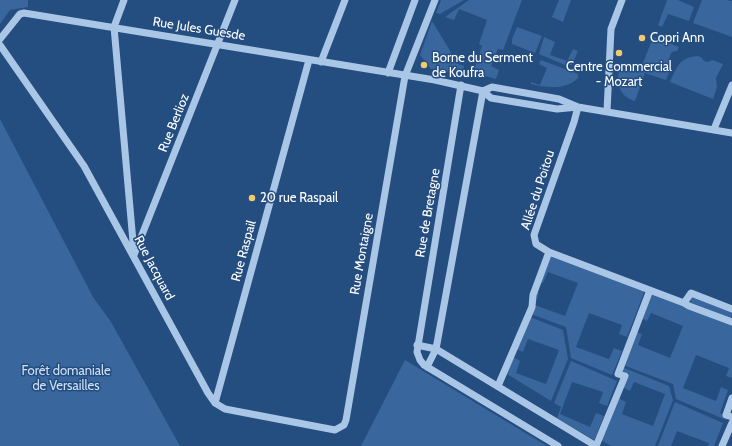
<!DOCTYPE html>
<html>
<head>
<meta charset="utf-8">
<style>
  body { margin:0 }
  canvas { display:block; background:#244d80 }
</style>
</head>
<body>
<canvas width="732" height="446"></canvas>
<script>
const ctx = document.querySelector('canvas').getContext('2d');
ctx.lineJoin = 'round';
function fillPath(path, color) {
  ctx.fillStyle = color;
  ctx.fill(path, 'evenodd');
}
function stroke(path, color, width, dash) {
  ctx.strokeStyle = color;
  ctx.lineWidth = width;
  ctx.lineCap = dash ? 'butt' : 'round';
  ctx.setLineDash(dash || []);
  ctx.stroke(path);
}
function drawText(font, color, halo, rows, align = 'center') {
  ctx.font = font + ' Cabin,sans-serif';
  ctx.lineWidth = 3;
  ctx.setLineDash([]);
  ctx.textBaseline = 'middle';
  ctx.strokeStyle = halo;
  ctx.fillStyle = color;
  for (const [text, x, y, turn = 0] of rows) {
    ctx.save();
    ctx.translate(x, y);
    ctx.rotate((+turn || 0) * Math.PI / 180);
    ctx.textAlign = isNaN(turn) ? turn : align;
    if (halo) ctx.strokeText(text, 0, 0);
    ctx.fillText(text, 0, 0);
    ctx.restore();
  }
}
const green = new Path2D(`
  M 0,0 L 28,0 L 28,7 L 10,10 L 0,24 Z
  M 441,0 L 464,0 L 440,14 L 436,13 Z
  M 469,0 L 522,0 L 503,50 L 498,49 L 491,66 L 499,70 L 496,79 L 473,73 L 482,46 L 479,44 L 487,20 L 459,9 L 454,20 L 445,17 Z
  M 559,0 L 571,0 L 563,22 L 552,17 Z
  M 667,0 L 678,0 L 694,7 L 689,21 L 668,14 L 662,27 L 658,25 Z
  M 702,0 L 726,0 L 732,1 L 732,37 L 693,23 Z
  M 432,21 L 458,64 L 464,66 L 463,74 L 431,69 L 420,55 Z
  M 517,27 L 542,36 L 535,53 L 512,44 L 512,39 Z
  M 544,37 L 555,42 L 550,55 L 567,61 L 573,49 L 578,51 L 572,65 L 565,65 L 539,54 Z
  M 653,37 L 679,47 L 677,51 L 672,52 C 669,57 668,61 672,65 L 666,80 L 645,73 L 635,101 C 620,97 616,84 619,71 L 623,72 L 627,65 L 640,71 Z
  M 697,56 L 701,57 L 704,61 L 708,62 L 712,60 L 723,64 L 716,78 L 717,87 L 713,99 L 670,82 C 677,67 679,58 697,56 Z
  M 541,60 L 578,74 L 578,78 C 567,90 546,88 531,84 L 531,82 L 540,85 L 547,68 L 539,64 Z
  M 0,119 L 93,297 L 111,322 L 180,446 L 0,446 Z
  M 550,254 L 645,290 L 627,337 L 619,334 L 622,325 L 589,313 L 576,347 L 609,359 L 614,348 L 622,351 L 612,375 L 571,358 L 566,327 L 531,314 L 536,292 L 539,293 L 535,305 L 565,316 L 578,283 L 548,272 L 543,283 L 540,282 Z
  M 651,293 L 732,324 L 732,378 L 726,376 L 729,368 L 696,355 L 683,388 L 716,401 L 721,387 L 728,390 L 720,413 L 727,417 L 726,420 L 676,399 L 673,384 L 623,365 L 636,332 L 642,334 L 638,345 L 670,358 L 683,326 L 651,313 L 647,321 L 641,318 Z
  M 692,296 L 732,311 L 731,319 L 690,304 Z
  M 530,317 L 563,330 L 568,359 L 551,401 L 507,374 L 513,357 L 520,361 L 516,373 L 546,384 L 559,350 L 528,339 L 523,352 L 517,349 Z
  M 405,360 L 547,446 L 361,446 Z
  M 571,361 L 617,381 L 607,406 L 599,403 L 603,392 L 572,382 L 560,414 L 590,427 L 596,413 L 604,416 L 594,440 L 557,418 L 561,407 L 554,403 Z
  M 622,367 L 669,386 L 673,400 L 655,446 L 611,446 L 601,440 L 618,398 L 626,402 L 622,414 L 653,426 L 665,394 L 634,382 L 630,391 L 622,387 L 620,373 Z
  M 675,402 L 723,423 L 714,446 L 708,446 L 709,443 L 677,431 L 671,446 L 658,446 Z`);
const minor = new Path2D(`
  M 124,0 L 114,27 L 134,253
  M 0,39 L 20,14 L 24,13 L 435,80 L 483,91 L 491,98 L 557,109 L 578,107
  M 0,45 L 84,166 L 208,393 L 215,403 L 225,409 L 335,430 L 344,425 L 346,420 L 405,76 L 435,0
  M 321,62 L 345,0
  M 388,73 L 415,0
  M 461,85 L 417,352 L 420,360 L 424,365 L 558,446
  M 483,91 L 436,349 L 596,446
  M 483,91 L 492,87 L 559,99 L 578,107 L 732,133
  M 578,107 L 574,122 L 534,235 L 536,244 L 549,252 L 684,303 L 689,306 L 732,322
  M 607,111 L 611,29 L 622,0
  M 714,129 L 732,85
  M 134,255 L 235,0
  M 684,303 L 691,293 L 732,309
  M 417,345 L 436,349 L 427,367
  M 498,386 L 532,307 L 533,295 L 549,252
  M 732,398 L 726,415 L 732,417
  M 215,403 L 309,60
  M 596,446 L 625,376 L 618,374 L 650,290
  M 722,446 L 732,423`);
const markers = [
  [642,38,4,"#f1ca6d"],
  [619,53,4,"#f1ca6d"],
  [424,65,4,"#f1ca6d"],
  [252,198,4,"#f1ca6d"]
];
const streetNames = [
  ["Rue Jules Guesde",199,29,9],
  ["Rue Berlioz",174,123,-68],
  ["Allée du Poitou",538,190,-72],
  ["Rue de Bretagne",428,213,-80],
  ["Rue Raspail",244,251,-75],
  ["Rue Montaigne",362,254,-80],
  ["Rue Jacquard",154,268,62]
];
const poiNames = [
  ["Copri Ann",650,38],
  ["Borne du Serment",432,58],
  ["de Koufra",432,73],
  ["Centre Commercial",619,67,"center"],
  ["- Mozart",619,82,"center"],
  ["20 rue Raspail",260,198]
];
const parkNames = [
  ["Forêt domaniale",66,371],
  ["de Versailles",66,386]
];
fillPath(green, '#38669d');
stroke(minor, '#aac6e7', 7);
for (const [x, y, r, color] of markers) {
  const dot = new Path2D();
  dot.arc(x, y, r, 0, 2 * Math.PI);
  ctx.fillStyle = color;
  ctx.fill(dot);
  stroke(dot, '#244d80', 1.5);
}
drawText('13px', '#fff', '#244d80', streetNames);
drawText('13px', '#fff', '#244d80', poiNames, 'left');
drawText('13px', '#cde0f5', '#244d80', parkNames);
</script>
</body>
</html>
